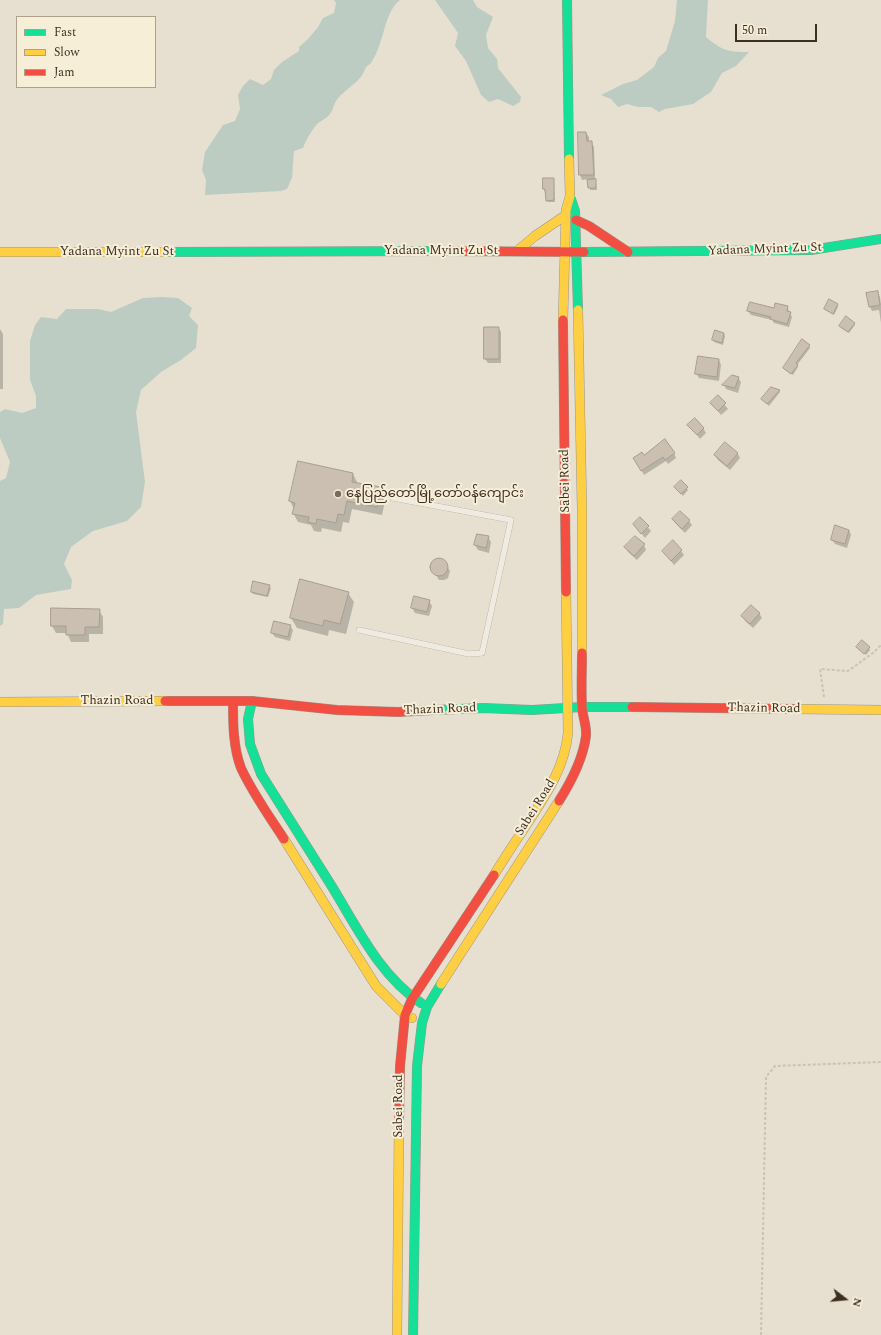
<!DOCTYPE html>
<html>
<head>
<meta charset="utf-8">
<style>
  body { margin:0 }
  #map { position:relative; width:881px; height:1335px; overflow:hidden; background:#e7e0d1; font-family:Spectral,serif }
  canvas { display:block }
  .legend { position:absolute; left:16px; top:16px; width:140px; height:72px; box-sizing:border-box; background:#f7eed8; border:1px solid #ada18e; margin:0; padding:5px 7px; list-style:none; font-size:12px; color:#3d2e20 }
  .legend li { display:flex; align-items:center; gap:8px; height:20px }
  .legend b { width:20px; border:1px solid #ada18e }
  .north { position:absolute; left:825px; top:1279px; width:40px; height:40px; -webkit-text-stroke:3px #f7eed8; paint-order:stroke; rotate:106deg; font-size:11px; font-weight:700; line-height:16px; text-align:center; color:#3d2e20 }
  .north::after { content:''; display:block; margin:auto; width:14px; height:18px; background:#3d2e20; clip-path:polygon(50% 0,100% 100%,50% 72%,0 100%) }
  .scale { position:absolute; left:735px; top:24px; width:82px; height:18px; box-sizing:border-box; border:2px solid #3d2e20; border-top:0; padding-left:5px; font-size:12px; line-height:14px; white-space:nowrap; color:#3d2e20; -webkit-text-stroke:3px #f7eed8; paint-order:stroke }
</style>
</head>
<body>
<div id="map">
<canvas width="881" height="1335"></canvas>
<ul class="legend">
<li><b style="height:5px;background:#16e098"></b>Fast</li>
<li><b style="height:5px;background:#ffcf43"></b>Slow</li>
<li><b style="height:5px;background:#f24e42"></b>Jam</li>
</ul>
<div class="north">N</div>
<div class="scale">50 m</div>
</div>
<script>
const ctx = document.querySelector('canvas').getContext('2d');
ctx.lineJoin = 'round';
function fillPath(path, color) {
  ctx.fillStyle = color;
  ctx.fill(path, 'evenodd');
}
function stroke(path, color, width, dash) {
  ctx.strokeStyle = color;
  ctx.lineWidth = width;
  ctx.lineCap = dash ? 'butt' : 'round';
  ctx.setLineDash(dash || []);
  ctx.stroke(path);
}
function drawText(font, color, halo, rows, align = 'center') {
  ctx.font = font + ' Spectral,"Noto Sans Myanmar",serif';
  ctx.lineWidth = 4;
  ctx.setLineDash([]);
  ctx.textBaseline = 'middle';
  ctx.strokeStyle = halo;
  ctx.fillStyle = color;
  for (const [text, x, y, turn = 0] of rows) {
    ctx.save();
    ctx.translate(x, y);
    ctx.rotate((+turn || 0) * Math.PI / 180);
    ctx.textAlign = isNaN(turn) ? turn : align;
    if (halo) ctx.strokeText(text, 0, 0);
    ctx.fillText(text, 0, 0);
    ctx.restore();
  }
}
const water = new Path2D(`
  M 334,0 L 400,0 C 384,12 384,44 372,61 C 371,64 368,65 366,67 C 364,71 363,75 360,78 C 353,86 342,92 336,101 C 333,106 333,111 329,115 C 326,119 320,121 317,124 C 311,132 306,139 303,148 L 294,151 L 292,178 L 287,189 L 281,191 L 205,195 L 206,180 L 202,170 L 205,152 L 223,125 L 235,121 L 240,109 L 238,95 L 243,86 L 250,79 L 263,85 L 271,79 L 274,70 L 282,62 L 299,51 L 299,47 L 308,39 L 318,27 L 323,18 L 334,13 L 336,3 Z
  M 435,0 L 473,0 L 477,7 L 493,17 L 486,35 L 488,48 L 497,59 L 498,68 L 521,97 L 520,102 L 513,106 L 498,99 L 489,102 L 481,95 L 466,61 L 455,46 L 458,33 Z
  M 677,0 L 708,0 L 706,37 C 723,51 728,52 749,52 L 736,66 L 722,73 L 711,92 L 693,104 L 665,109 L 659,112 L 651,107 L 638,107 L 627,104 L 618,107 L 611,99 L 601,95 L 623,84 L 637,80 L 654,67 L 658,58 L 666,51 L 675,21 Z
  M 162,297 L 178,298 L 192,308 L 189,316 L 198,325 L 196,348 L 181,360 L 161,372 L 141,390 L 136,412 L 145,482 L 141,507 L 127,521 L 93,531 L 71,547 L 64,564 L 72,580 L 71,589 L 36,595 L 19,608 L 4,609 L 3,624 L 0,626 L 0,481 L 6,478 L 10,462 L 0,438 L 0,412 L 5,409 L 22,413 L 36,408 L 36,396 L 30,380 L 30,341 L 35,325 L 41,317 L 57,319 L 66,309 L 98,309 L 111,312 L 143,298 Z`);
const shadow = new Path2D(`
  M 579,133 L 586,133 L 589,137 L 589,142 L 591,142 L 594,147 L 595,179 L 596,182 L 597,190 L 590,190 L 588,179 L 582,180 L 580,175 Z
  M 544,179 L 553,179 L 554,181 L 555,202 L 548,202 L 547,200 L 544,189 Z
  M 877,292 L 880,297 L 881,305 L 881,323 L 879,310 L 872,311 L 870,307 Z
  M 837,305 L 838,307 L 834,315 L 825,309 Z
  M 787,307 L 792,317 L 789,327 L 774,323 L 772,320 L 751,315 L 748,311 L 774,310 Z
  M 854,323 L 855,325 L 849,333 L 841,328 Z
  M 498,328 L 501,332 L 501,363 L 488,363 L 485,359 Z
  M 0,329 L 3,334 L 3,389 L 0,389 Z
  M 724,334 L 725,336 L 723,345 L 714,342 L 713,340 Z
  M 809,346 L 810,348 L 797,365 L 798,367 L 793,375 L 785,370 L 784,368 Z
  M 719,360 L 721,365 L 719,381 L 699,378 L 696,373 Z
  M 738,378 L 741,382 L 738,393 L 726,389 L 724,385 Z
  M 779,390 L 780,392 L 769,406 L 762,399 Z
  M 718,396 L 728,409 L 721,415 L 711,403 Z
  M 689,425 L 703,428 L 706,433 L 700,439 Z
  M 725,443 L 738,454 L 740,458 L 730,470 L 718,460 L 715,455 Z
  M 674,453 L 676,458 L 668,464 L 666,461 L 644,475 L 634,458 Z
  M 353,474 L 358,484 L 380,488 L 386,497 L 382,515 L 352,509 L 349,523 L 343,522 L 341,532 L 322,528 L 321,532 L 314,531 L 311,525 L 298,522 L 293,513 L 294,509 L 290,501 Z
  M 681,481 L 688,490 L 683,496 L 675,487 Z
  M 640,518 L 651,531 L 645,538 L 634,524 Z
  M 673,520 L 689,521 L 692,525 L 685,533 L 676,524 Z
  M 849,530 L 851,535 L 847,548 L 835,544 L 832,540 Z
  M 478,535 L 488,537 L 491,542 L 489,553 L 478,550 L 475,545 Z
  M 644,545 L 646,550 L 637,560 L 628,552 L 626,547 Z
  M 663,551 L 681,551 L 684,555 L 674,565 Z
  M 440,559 L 444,561 L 450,571 L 448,578 L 444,580 L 439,580 L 432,568 L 433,563 Z
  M 269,586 L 271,588 L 268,597 L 253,594 L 252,592 Z
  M 348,593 L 354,602 L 346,634 L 329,630 L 328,636 L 297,628 L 291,618 Z
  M 429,601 L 432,606 L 429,616 L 415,613 L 412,608 Z
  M 99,610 L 103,617 L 103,634 L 89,634 L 89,642 L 71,642 L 67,633 L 56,633 L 52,626 Z
  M 759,613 L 762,618 L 753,628 L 745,621 L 743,616 Z
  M 290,626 L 293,630 L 290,641 L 275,637 L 272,633 Z
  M 869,648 L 870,650 L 866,655 L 859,649 Z`);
const building = new Path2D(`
  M 578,132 L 586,132 L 587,141 L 592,141 L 594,175 L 579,175 Z
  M 543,178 L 554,178 L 554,200 L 546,201 L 545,189 L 543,189 Z
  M 596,179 L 596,188 L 588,188 L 587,180 Z
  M 878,291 L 880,305 L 869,307 L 866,293 Z
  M 829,299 L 838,304 L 833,314 L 824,309 Z
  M 750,302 L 774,308 L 775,303 L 788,306 L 787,311 L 791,312 L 787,324 L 770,319 L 771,317 L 747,311 Z
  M 846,316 L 855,323 L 848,332 L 839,326 Z
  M 484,327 L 499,327 L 499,359 L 484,359 Z
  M 715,330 L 724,333 L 722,343 L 712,340 Z
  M 802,339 L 810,345 L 796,363 L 798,365 L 791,374 L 783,368 Z
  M 698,356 L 719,359 L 717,377 L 695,374 Z
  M 732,375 L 739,377 L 735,388 L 722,385 Z
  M 771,387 L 780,390 L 767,404 L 761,399 Z
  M 718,395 L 726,403 L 718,411 L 710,403 Z
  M 695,418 L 704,428 L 697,435 L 687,425 Z
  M 665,439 L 675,453 L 665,460 L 663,457 L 641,471 L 633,458 L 642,452 L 644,455 Z
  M 725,442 L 738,453 L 727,466 L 714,455 Z
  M 298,461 L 353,473 L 352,482 L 381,487 L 377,507 L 347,501 L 344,515 L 338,514 L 336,523 L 317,519 L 316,524 L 308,522 L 309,517 L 292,514 L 295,503 L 289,501 Z
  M 681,480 L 688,487 L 681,494 L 674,487 Z
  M 680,511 L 690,520 L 682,529 L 672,519 Z
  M 640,517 L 649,526 L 641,534 L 633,524 Z
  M 835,525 L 849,530 L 845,544 L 831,540 Z
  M 477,534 L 489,536 L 486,548 L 474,545 Z
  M 635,536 L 645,544 L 634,556 L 624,547 Z
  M 673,540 L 682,550 L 671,561 L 662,551 Z
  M430 567a9 9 0 1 1 18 0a9 9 0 1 1-18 0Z
  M 300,579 L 349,592 L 340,624 L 324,620 L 323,626 L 290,618 Z
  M 253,581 L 270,585 L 267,596 L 251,592 Z
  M 414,596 L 430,600 L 427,612 L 411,608 Z
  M 751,605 L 760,613 L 750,624 L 741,616 Z
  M 51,608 L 100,609 L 99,627 L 85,627 L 85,635 L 66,635 L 66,626 L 51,626 Z
  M 274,621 L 291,625 L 288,637 L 271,633 Z
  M 862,640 L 870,647 L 864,654 L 856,647 Z`);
const path = new Path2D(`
  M 824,697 L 820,669 L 848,671 L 873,653 L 881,645
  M 761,1335 L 766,1077 L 775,1066 L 881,1062`);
const lane = new Path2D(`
  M 359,630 L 469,654 L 482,653 L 511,520 L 393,498`);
const fast = new Path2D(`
  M 567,0 L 569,159
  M 571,199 L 575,211 L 578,310
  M 167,252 L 444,251
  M 584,252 L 811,250 L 881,239
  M 252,701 L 248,719 L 250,744 L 261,774 C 284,811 308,848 331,885 C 357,927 379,975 421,1003
  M 434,710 L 483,708 L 532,710 L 582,707 L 632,707
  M 413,1335 L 417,1066 L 422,1023 L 427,1007 L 441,984`);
const slow = new Path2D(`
  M 517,251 L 535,236 L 566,215
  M 0,252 L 167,252
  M 578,310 L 582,510 L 582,653
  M 563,320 L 566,210 L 570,196 L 569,159
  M 0,702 L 165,701
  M 796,709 L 881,710
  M 284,839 L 376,986 L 405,1015 L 412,1018
  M 494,875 C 505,857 517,839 529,821 C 547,793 565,766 568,733 L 566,592
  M 441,984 L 559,801
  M 397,1335 L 399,1123`);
const jam = new Path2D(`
  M 576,220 L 589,226 L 628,252
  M 444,251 L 584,252
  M 563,320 L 566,592
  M 165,701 L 252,701 L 337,710 L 398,712 L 434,710
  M 233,701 C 233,723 233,747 241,768 C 252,792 269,816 284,839
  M 632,707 L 796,709
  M 559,801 C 571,782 583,759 586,736 C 587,725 582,716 582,705 C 581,688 582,670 582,653
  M 399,1123 L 400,1066 L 405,1015 L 412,999 L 494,875`);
const markers = [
  [338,494,4,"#786c5e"]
];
const streetNames = [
  ["Yadana Myint Zu St",765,250,-2],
  ["Yadana Myint Zu St",441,251],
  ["Yadana Myint Zu St",117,252],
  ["Sabei Road",566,481,-91],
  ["Thazin Road",117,701],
  ["Thazin Road",764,709,1],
  ["Thazin Road",440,710,-2],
  ["Sabei Road",536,808,-58],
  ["Sabei Road",399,1106,-90]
];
const poiNames = [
  ["နေပြည်တော်မြို့တော်ဝန်ကျောင်း",346,494]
];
fillPath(water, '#bcccc2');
fillPath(shadow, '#0003');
fillPath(building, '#cbbfb2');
stroke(building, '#a89c90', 1);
stroke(lane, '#ada599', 6);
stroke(fast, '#9c958a', 10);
stroke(slow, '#9c958a', 10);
stroke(jam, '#9c958a', 10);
stroke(path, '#c8c2b9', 2, [3, 2]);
stroke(lane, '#efebe3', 5.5);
stroke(fast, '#16e098', 9);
stroke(slow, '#ffcf43', 9);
stroke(jam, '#f24e42', 9);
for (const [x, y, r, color] of markers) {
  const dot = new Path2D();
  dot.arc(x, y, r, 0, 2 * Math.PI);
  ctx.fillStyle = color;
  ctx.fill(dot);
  stroke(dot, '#f7eed8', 1.5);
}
drawText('13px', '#3d2e20', '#f7eed8', streetNames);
drawText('13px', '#3d2e20', '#f7eed8', poiNames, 'left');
</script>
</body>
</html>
